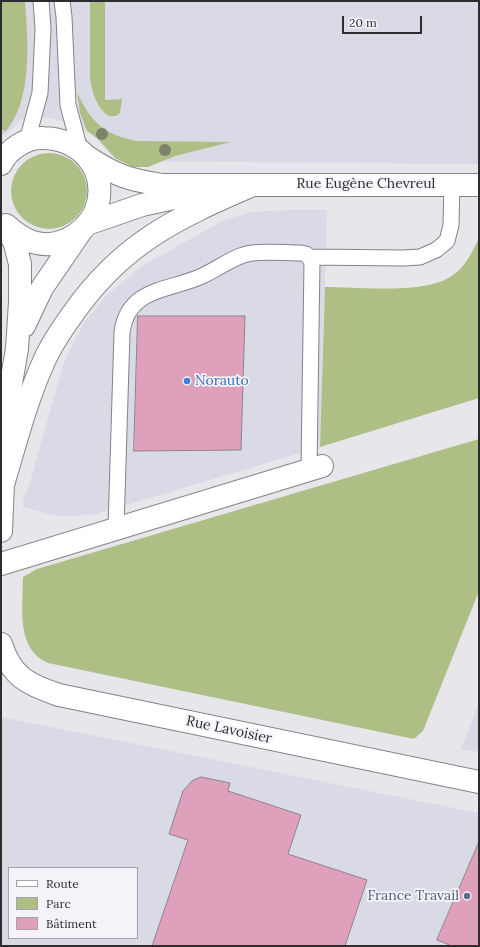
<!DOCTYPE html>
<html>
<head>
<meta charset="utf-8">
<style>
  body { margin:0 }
  #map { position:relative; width:480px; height:947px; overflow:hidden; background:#e6e6eb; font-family:Lora,serif }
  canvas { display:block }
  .frame { position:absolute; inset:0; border:2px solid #2d2d2f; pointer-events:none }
  .legend { position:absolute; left:8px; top:867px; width:130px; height:72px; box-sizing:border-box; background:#f3f3f9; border:1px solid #a4a4a8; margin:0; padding:5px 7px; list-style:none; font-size:12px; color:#2d2d2f }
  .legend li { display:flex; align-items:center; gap:8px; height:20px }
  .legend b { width:20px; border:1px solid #a4a4a8 }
  .scale { position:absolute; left:342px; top:16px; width:80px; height:18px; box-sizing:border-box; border:2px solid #2d2d2f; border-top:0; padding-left:5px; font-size:12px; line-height:14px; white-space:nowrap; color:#2d2d2f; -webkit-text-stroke:3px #f3f3f9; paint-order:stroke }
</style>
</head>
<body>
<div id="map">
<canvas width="480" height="947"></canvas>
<div class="frame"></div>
<ul class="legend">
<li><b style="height:5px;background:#fff"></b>Route</li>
<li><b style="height:11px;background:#aebf86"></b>Parc</li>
<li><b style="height:11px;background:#dea0ba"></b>Bâtiment</li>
</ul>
<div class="scale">20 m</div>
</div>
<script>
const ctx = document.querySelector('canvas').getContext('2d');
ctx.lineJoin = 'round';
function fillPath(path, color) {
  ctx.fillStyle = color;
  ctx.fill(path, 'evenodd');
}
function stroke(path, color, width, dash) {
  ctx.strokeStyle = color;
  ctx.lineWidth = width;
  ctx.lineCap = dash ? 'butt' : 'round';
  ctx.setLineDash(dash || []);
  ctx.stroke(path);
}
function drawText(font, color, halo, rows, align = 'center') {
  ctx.font = font + ' Lora,serif';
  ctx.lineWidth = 3.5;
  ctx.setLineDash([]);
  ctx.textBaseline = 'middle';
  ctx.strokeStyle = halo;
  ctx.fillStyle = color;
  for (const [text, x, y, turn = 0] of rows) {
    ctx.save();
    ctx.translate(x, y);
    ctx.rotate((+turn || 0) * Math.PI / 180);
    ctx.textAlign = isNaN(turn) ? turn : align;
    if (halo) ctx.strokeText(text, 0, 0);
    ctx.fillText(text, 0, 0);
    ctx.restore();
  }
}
const built = new Path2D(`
  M 1,1 L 479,1 L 479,164 L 118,161 L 91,133 L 73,124 L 49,118 L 21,120 L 7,133 L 1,136 Z
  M 292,210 L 327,210 L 320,447 L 93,515 L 57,516 L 23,507 L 23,500 L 29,486 L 63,365 L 71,347 L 85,321 L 106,296 L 139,268 L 224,220 L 253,212 Z
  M 479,703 L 479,752 L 461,749 Z
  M 1,717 L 479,813 L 479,946 L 1,946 ZM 9,868 L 137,868 L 137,938 L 9,938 Z`);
const green = new Path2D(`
  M 1,1 L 25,1 C 28,40 33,101 5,132 L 1,128 Z
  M 90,1 L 105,1 L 105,100 L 122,99 L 120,113 L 116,116 L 109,116 C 96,108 92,92 90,77 Z
  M 77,92 C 90,121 104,135 137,141 L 231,142 L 175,156 L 148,167 L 133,167 L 115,158 L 98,139 L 87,131 L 80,113 Z
  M11 191a38 38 0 1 1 76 0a38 38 0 1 1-76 0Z
  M 479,238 L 479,398 L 320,447 L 325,287 C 357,287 427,295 453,275 C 466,266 472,252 479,238 Z
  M 479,439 L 479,591 L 423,731 L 414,739 L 48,663 C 15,649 23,606 23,577 L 37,569 Z`);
const building = new Path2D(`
  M 138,316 L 245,316 L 241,450 L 134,451 Z
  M 201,777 L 230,783 L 228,791 L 301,815 L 288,854 L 367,880 L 345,946 L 152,946 L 188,840 L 169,834 L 183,791 L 192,781 Z
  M 479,842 L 479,946 L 452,946 L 437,940 Z`);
const lane = new Path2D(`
  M 62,1 L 64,17 L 68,105 L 80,150
  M 27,141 L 40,93 L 43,29 L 41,1
  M 310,257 L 403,258 L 420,257 L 436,250 L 447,241 L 451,225 L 452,184
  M 116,529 L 122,332 C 128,287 170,291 202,276 C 218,269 235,255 252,253 C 268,251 285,253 301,253 L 306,254 L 312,261 L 309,470`);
const street = new Path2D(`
  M 86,156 C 114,175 129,180 162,185 L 479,185
  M 1,164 C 8,149 27,137 44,138 C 79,139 106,167 98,203 C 92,229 63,249 37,243 C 25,241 15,233 6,225
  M 87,224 L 142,205 L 192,194
  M 24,326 L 42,288 L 81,231
  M 2,488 C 15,445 26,400 45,359 C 52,343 62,329 72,315 C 121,244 176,218 253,185
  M 1,531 L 6,412 L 17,349 L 20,302 L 20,264 L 15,244 L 6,225
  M 1,564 L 322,466
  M 1,644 C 11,677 29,685 59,695 L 479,782`);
const trees = [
  [102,134],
  [165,150]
];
const markers = [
  [187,381,4,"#3f7fe0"],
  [467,896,4,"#5c6f8a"]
];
const streetNames = [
  ["Rue Eugène Chevreul",366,184],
  ["Rue Lavoisier",229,730,12]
];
const shopNames = [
  ["Norauto",195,381]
];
const serviceNames = [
  ["France Travail",459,896]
];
fillPath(built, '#dadae7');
fillPath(green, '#aebf86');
fillPath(building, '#dea0ba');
stroke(building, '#8b8688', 1);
stroke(lane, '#838388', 17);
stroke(street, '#838388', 24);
stroke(lane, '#fff', 15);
stroke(street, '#fff', 22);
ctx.fillStyle = '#7d826b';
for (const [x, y] of trees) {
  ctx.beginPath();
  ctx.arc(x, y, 6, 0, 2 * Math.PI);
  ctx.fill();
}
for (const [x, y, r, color] of markers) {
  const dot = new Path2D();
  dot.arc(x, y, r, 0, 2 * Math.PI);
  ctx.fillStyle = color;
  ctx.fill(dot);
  stroke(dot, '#f3f3f9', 1.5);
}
drawText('14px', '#2d2d2f', '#f3f3f9', streetNames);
drawText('14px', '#366cbe', '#f3f3f9', shopNames, 'left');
drawText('14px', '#4e5e75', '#f3f3f9', serviceNames, 'right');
</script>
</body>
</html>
